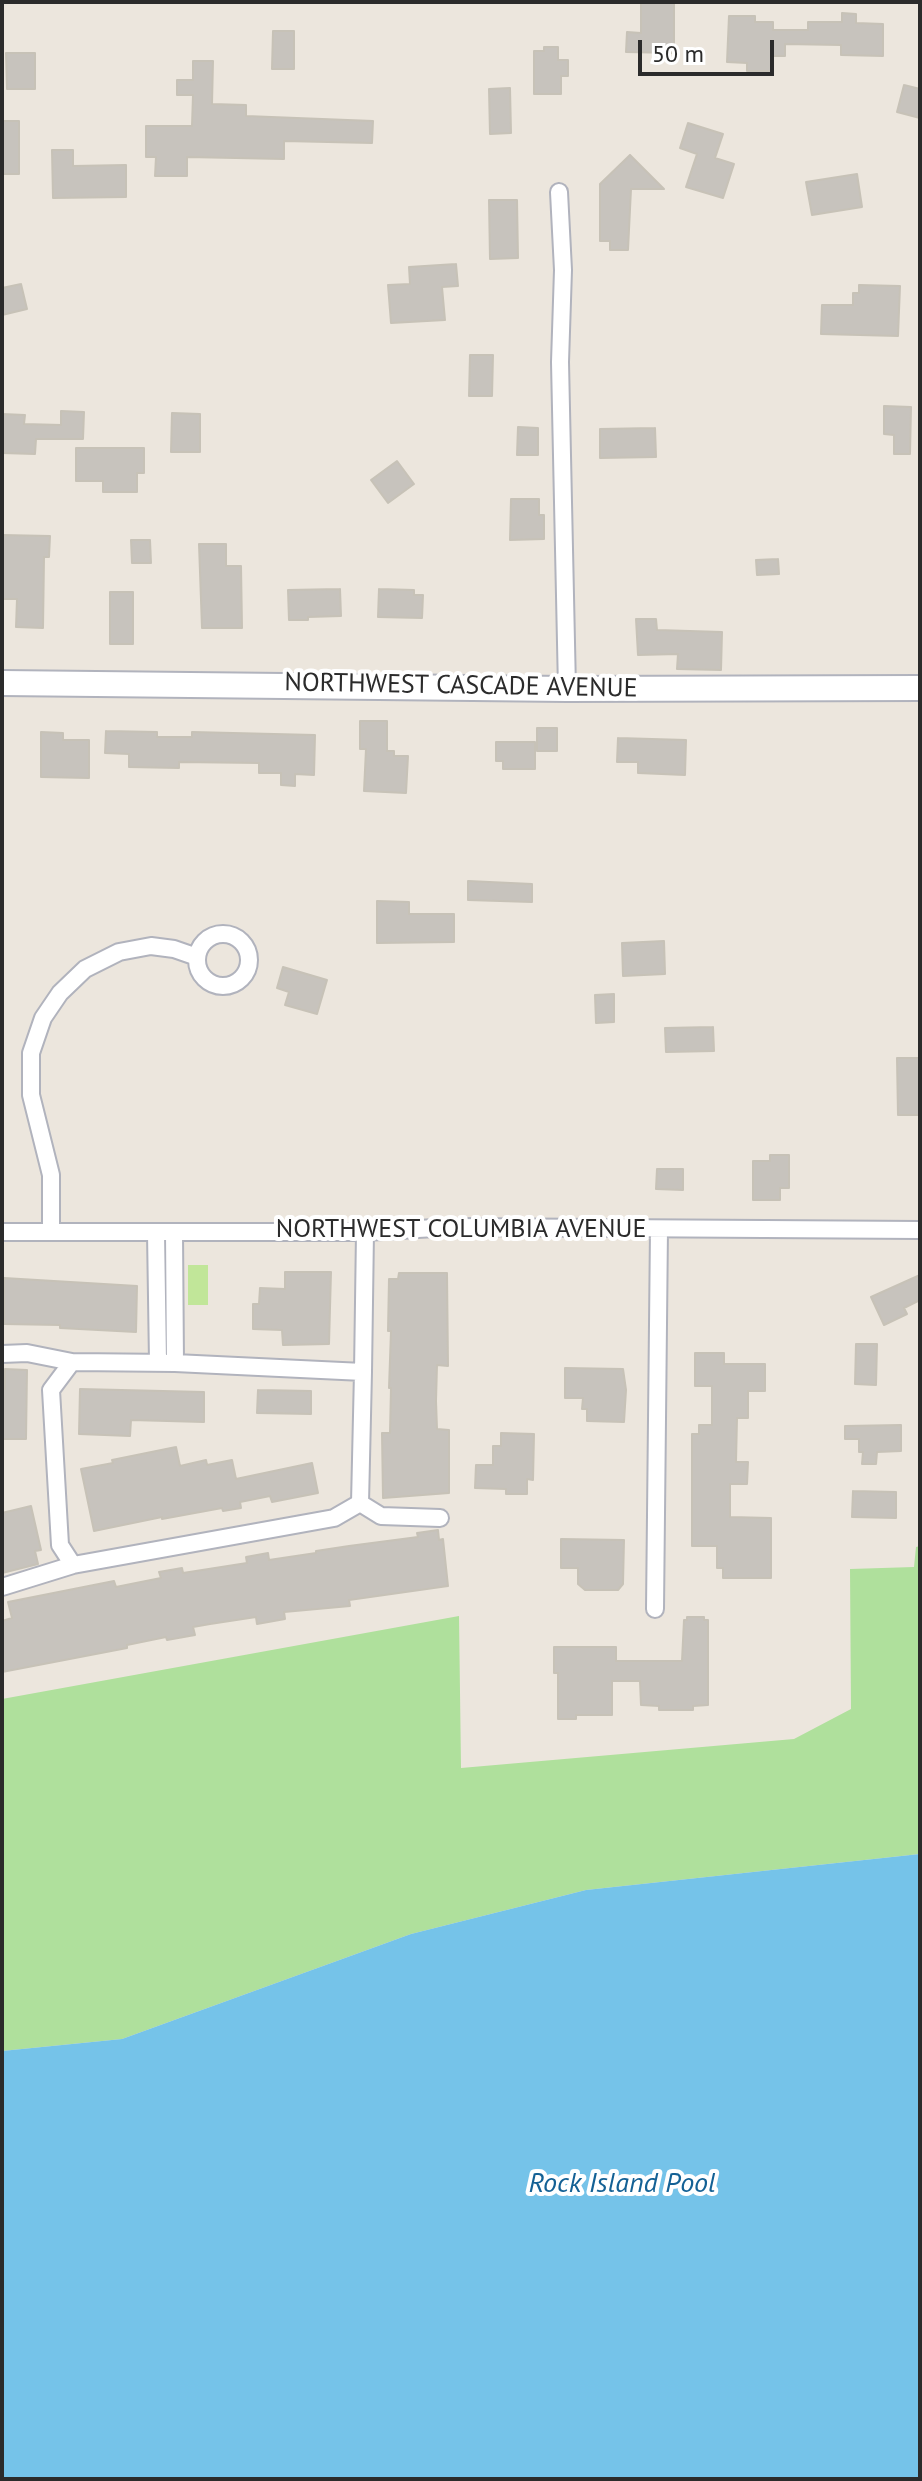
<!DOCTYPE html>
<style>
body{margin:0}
#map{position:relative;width:922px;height:2481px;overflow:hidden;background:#ece6dd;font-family:"PT Sans",sans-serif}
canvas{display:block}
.frame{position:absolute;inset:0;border:4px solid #2b2b2b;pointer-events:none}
.scale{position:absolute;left:638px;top:40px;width:136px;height:36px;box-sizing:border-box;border:4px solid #2b2b2b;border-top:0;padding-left:10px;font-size:24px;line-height:28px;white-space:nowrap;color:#2b2b2b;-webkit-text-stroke:6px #fff;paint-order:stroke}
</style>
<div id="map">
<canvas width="922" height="2481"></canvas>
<div class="frame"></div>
<div class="scale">50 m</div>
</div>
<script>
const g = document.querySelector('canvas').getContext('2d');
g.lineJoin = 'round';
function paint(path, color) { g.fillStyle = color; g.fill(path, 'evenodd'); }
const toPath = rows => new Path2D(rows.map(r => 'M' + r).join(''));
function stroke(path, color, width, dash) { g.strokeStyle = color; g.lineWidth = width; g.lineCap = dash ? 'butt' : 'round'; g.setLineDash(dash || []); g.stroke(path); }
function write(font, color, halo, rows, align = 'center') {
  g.font = font + ' "PT Sans",sans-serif'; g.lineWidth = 8; g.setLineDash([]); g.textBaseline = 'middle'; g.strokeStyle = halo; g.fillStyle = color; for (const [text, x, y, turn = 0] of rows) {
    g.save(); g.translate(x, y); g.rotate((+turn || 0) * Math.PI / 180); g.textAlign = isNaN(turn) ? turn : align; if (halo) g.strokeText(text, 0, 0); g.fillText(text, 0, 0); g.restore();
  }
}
const green = toPath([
 [920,1546,920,1854,586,1890,411,1934,122,2039,2,2051,2,1699,459,1616,461,1768,794,1739,851,1709,850,1569,914,1567,916,1547]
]);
const pitch = toPath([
 [188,1265,208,1265,208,1305,188,1305]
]);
const water = toPath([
 [920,1854,920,2479,2,2479,2,2051,122,2039,411,1934,586,1890]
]);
const building = toPath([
 [641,2,674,2,674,53,626,52,627,32,641,33,641,2],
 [842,13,856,14,856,23,883,24,883,56,841,55,841,45,785,44,785,56,772,56,772,71,747,71,747,63,727,62,729,16,755,16,755,22,773,22,773,30,808,30,808,22,842,22,842,13],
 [273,31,294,31,294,69,272,69,273,31],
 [544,47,558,47,558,60,568,60,568,76,561,76,561,94,534,94,534,51,544,51,544,47],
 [6,53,35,53,35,89,7,89,6,53],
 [193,61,213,61,212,104,246,105,246,116,373,121,372,143,284,141,284,159,187,157,187,176,155,176,156,157,146,157,146,126,192,126,193,95,177,95,177,80,193,80,193,61],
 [904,85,920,89,920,118,897,112,904,85],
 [510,88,511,133,490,134,489,89,510,88],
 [2,121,19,121,19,174,2,174,2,121],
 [688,123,723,134,715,158,734,164,723,198,686,187,697,154,680,148,688,123],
 [52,150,73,150,73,166,126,165,126,197,53,198,52,150],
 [630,155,664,189,631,189,628,250,610,250,610,241,600,241,600,184,630,155],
 [857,174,862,207,812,215,806,182,857,174],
 [489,200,517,200,518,258,490,259,489,200],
 [456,264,458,286,442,287,445,320,391,323,388,285,410,284,409,267,456,264],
 [21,284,27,309,2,315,2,288,21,284],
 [859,285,900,286,898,336,821,334,822,305,853,305,853,293,859,293,859,285],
 [470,355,493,355,492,396,469,396,470,355],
 [884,406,911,407,910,454,894,454,894,435,884,434,884,406],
 [61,411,84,412,83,439,36,439,35,454,2,453,2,414,25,415,24,424,61,425,61,411],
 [172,413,200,414,200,452,171,452,172,413],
 [518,427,538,428,538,455,517,455,518,427],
 [655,428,656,457,600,458,600,429,655,428],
 [76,448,144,448,144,473,137,473,137,492,103,492,103,481,76,481,76,448],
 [397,461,414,484,388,503,371,480,397,461],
 [511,499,539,499,539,515,544,515,544,539,510,540,511,499],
 [2,535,50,536,49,557,44,557,43,628,16,627,17,599,2,599,2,535],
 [131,540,150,540,151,563,132,563,131,540],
 [199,544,226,544,226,566,241,566,242,628,202,628,199,544],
 [778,559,779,574,757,575,756,560,778,559],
 [340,589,341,616,308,617,308,620,289,620,288,590,340,589],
 [379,589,414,590,414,595,423,595,422,618,378,617,379,589],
 [110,592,133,592,133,644,110,644,110,592],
 [636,619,656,619,657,630,722,632,721,670,677,669,678,654,638,655,636,619],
 [360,721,387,721,387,751,394,751,394,756,408,756,406,793,364,791,366,749,360,749,360,721],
 [537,728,557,728,557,751,537,751,537,728],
 [106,731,157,732,157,737,192,737,192,732,315,735,314,775,295,774,295,786,281,785,281,773,259,773,259,763,179,762,179,768,129,767,129,754,105,753,106,731],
 [41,732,63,733,63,740,89,740,89,778,41,777,41,732],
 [618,738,686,740,685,775,638,773,638,762,617,762,618,738],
 [496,742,535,742,535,769,503,769,503,761,496,761,496,742],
 [468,881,532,884,532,902,468,900,468,881],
 [377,901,409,902,409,914,454,914,454,942,377,943,377,901],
 [664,941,665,974,623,976,622,943,664,941],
 [283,967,327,980,317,1014,285,1005,289,992,277,988,283,967],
 [614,994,614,1022,596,1023,595,995,614,994],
 [713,1027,714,1051,666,1052,665,1028,713,1027],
 [897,1058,920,1058,920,1115,898,1115,897,1058],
 [770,1155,789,1155,789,1188,780,1188,780,1200,753,1200,753,1161,770,1161,770,1155],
 [657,1169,683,1169,683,1190,656,1189,657,1169],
 [285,1272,331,1272,329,1344,283,1345,282,1330,253,1329,253,1304,259,1304,260,1288,285,1289,285,1272],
 [399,1273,447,1273,448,1366,437,1365,436,1401,437,1429,449,1430,449,1493,383,1498,382,1433,390,1433,391,1388,389,1388,391,1331,388,1331,389,1279,398,1279,399,1273],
 [920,1275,920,1300,904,1308,907,1314,884,1325,871,1297,920,1275],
 [4,1278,137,1286,136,1332,60,1328,60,1325,4,1324,4,1278],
 [856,1344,877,1344,876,1385,855,1384,856,1344],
 [695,1353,724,1353,724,1364,765,1364,765,1391,748,1391,748,1418,737,1418,736,1462,748,1462,747,1484,730,1484,730,1517,771,1518,771,1578,723,1578,723,1568,717,1568,717,1546,692,1546,692,1434,699,1434,699,1425,712,1425,712,1386,695,1386,695,1353],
 [565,1368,623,1369,626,1390,624,1422,587,1421,587,1409,582,1409,583,1398,565,1398,565,1368],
 [5,1369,27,1370,26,1439,2,1439,2,1389,5,1389,5,1369],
 [80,1389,204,1392,204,1422,131,1420,130,1436,79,1434,80,1389],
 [258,1390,311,1391,311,1414,257,1413,258,1390],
 [901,1425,901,1451,877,1452,876,1464,862,1464,863,1452,859,1452,859,1439,845,1439,845,1426,901,1425],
 [501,1433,534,1434,533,1480,527,1479,527,1494,506,1494,506,1489,475,1488,476,1465,493,1465,493,1446,501,1446,501,1433],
 [176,1447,180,1466,206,1460,207,1465,232,1460,236,1479,312,1463,318,1493,272,1502,270,1496,240,1502,241,1508,223,1511,222,1508,162,1519,162,1517,94,1531,81,1469,113,1463,112,1460,176,1447],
 [853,1491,896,1492,896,1518,852,1517,853,1491],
 [31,1506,41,1550,35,1551,38,1564,2,1573,2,1513,31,1506],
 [438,1530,439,1540,443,1539,448,1586,349,1600,350,1606,284,1612,285,1619,257,1624,256,1617,210,1624,193,1627,195,1635,167,1640,166,1637,127,1645,127,1648,2,1672,2,1621,12,1618,8,1602,114,1581,116,1587,161,1578,159,1572,182,1568,183,1573,247,1563,246,1557,268,1553,269,1560,316,1553,316,1551,349,1546,418,1537,417,1533,438,1530],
 [561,1539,624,1540,623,1584,618,1590,585,1590,578,1584,578,1568,561,1568,561,1539],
 [687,1617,704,1617,704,1620,708,1620,708,1705,693,1706,693,1710,659,1710,659,1706,641,1705,640,1681,612,1681,612,1715,576,1715,576,1719,558,1719,558,1673,554,1673,554,1647,616,1647,616,1661,682,1661,684,1620,687,1620,687,1617]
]);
const street = toPath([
 [559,192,563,270,560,362,567,689],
 '197 960a26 26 0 1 1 52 0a26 26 0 1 1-52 0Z',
 [2,1232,365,1232,453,1227,920,1230],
 [51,1232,51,1175,31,1095,31,1053,43,1018,60,993,85,969,119,952,151,946,174,949,197,957],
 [156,1233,158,1362],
 [174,1233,175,1363],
 [2,1354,27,1353,72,1362],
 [363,1372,175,1363,72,1362,51,1390,60,1545,73,1565,334,1518,360,1503,363,1372,365,1232],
 [360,1503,381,1516,440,1518],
 [2,1587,73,1565],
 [655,1609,659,1229]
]);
const secondary = toPath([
 [2,683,567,689,920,688]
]);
const streetNames = [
 ["NORTHWEST CASCADE AVENUE",461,686,1],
 ["NORTHWEST COLUMBIA AVENUE",461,1230]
];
const waterNames = [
 ["Rock Island Pool",622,2184]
];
paint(green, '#afe09c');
paint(pitch, '#c1e699');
paint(water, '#75c3e9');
paint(building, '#c7c3bd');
stroke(building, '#c7c2b7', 2);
stroke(street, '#b1b3bd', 20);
stroke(secondary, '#b1b3bd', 28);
stroke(street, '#fff', 16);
stroke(secondary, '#fff', 24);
write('26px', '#2b2b2b', '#fff', streetNames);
write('italic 28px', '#146195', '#fff', waterNames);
</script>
